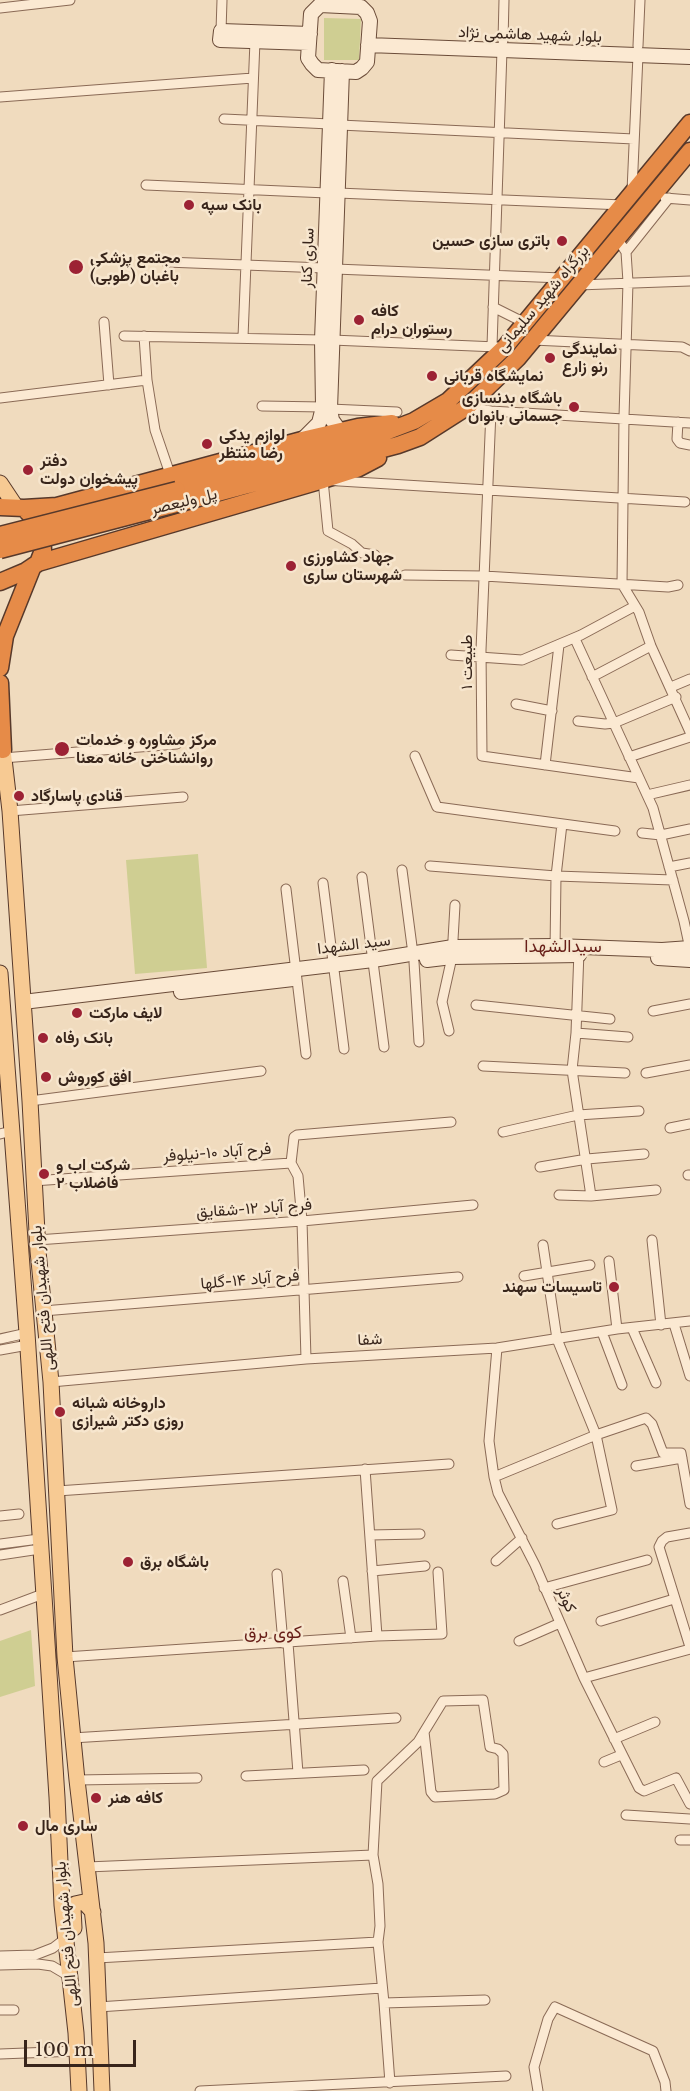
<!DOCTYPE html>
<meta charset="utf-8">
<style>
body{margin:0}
#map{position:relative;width:690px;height:2091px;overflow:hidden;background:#f0dbbe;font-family:"Libre Baskerville",serif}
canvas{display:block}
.scale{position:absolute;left:24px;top:2040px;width:112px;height:27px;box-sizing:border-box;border:3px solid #38251b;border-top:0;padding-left:8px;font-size:18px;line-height:21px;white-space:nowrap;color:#38251b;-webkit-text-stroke:4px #f7e6ce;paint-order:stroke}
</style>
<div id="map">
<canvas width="690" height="2091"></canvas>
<div class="scale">100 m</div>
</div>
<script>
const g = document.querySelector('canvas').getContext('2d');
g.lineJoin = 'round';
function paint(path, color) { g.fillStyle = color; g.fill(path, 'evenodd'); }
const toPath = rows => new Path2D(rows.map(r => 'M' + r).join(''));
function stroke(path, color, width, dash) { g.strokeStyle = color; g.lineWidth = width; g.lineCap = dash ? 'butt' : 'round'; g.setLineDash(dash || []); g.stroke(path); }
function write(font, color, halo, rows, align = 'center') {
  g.font = font + ' "Libre Baskerville",Vazirmatn,serif'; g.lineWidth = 5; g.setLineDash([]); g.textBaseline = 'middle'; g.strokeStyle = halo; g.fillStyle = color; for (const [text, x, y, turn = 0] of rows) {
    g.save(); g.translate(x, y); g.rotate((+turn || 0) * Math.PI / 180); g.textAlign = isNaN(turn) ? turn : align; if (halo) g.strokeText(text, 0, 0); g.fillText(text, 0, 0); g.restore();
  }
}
const green = toPath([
 [324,18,361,19,359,60,324,60],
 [198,854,207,968,135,974,126,860],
 [31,1630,35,1686,0,1697,0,1641]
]);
const street = toPath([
 [0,8,70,0],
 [221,31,222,0],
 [503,41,504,0],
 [638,46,640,0],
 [0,97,253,78],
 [224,119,330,124],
 [340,125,634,139],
 [146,185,327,193],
 [632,191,638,55],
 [338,193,623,205],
 [665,198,690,200],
 [617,238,626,252,628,282,624,417,622,584],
 [626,252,669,198],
 [166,262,324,268],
 [335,269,562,278],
 [578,285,690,281],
 [493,307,525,323],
 [104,322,109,385],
 [124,336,322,340],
 [144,336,147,380,155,430,170,474],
 [243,337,255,41],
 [332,340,497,347],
 [533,340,682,347,690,351],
 [492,346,502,50],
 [0,398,147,380],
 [262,406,323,407],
 [467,407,491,411,690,423],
 [330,409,397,412],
 [491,411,481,650,482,756,639,778],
 [678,422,677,439,680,443,690,445],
 [375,555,362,553,352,544,328,531,323,480,685,502],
 [405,575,484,576,668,587,678,585],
 [622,584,639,612,651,646,690,732],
 [575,639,653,808,684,921,690,949],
 [451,655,522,660,581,635,635,606],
 [592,677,651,646],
 [671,687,690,679],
 [516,704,552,711],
 [578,721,605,724,614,723,676,697],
 [415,756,437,807,615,831],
 [629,757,690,737],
 [3,758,177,744],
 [545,765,559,645],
 [647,795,690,785],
 [10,811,183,797],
 [642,833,661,835,690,829],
 [430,866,556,876,673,880],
 [669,867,690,863],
 [402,870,413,954],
 [362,877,384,1047],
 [323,883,344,1049],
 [286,889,306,1054],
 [555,950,556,876,562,824],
 [579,951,576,1033,572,1070,591,1196],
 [414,962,419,1042],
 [476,1005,610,1019],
 [653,1011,690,1004],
 [449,1031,442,1002,452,957,455,905],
 [576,1033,628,1037],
 [483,1066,625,1073],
 [646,1073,690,1065],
 [30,1101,261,1071],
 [670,1128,690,1124],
 [503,1132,578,1115,639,1111],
 [0,1134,12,1131],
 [291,1163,298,1176,302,1221,306,1359],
 [540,1167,587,1159,644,1154],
 [688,1175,690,1175],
 [33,1181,291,1163,294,1137,297,1135,451,1122],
 [559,1195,591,1196,656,1190],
 [37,1240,302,1221,473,1205],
 [652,1240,661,1325],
 [543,1245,557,1339,596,1435,612,1510,557,1524],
 [609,1261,617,1329],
 [524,1276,590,1265],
 [43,1311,458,1277],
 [674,1324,690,1376],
 [632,1328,656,1383],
 [602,1332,622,1385],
 [0,1339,27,1333],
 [497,1348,489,1441,494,1477,498,1493,535,1565,584,1678,639,1788,644,1791,676,1778,690,1804],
 [0,1350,28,1345],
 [51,1382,306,1359,497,1348,617,1329,690,1321],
 [636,1466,682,1458],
 [365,1469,377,1636],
 [494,1477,596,1435,646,1418,652,1424,663,1453,681,1453,690,1504],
 [57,1491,449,1464],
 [0,1516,19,1514],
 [690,1533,667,1537,662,1541,659,1547,690,1647],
 [370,1535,420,1534],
 [0,1544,39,1539],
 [0,1555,40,1549],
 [496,1561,522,1538],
 [372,1571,425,1566],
 [277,1574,283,1643],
 [343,1581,351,1638],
 [544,1588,647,1560],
 [0,1610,43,1594],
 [601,1621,674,1599],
 [519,1641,560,1623],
 [288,1643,298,1773],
 [65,1657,377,1636,442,1634,438,1572],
 [584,1678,690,1649],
 [424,1732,431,1792,435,1797,495,1794,504,1790,503,1754,498,1749,490,1747,483,1700,443,1701,424,1732,418,1742,377,1781,373,1855,378,1884,380,1926,378,1942,384,2003,485,2000],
 [72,1738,396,1718],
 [614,1739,655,1722],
 [604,1762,621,1755],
 [246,1776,364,1770],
 [77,1780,197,1778],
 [626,1815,690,1819],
 [680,1840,690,1840],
 [87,1867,373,1855],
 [0,1956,35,1955,53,1948,66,1938],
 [97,1958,378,1942],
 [0,1965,38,1964,52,1966,69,1976],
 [384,2003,390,2083],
 [98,2007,382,1988],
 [0,2010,14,2010],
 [0,2054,77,2051],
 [200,2091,506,2076],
 [538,2091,534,2067,548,2019,555,2007,653,2051,665,2082,666,2091]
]);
const secondary = toPath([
 [320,5,361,7,367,13,370,21,367,62,362,68,356,72,318,70,312,64,308,58,311,14,320,5],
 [309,43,220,40,221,31,310,34],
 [368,45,690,57],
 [340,431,332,420,330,409,342,71],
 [302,440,319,423,323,407,322,340,332,70],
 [658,958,690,960],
 [427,960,452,957,579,955],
 [181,992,293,979],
 [23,1002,373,960,453,947,556,946,662,950,690,948]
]);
const primary = toPath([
 [0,483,16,507],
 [3,750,10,811,30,1101,38,1251,51,1382,65,1657,77,1780,96,1943,102,2091],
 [0,973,27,1333,57,1797,62,1905,76,2033,79,2091],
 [74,1928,73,1908,75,1904,84,1902,93,1912]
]);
const highway = toPath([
 [177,490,367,439,414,421,448,401,505,347,690,123],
 [180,503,398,445,420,437,467,407,518,358,690,151],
 [0,507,24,508,35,520,42,535,43,550,38,563,26,571,0,582],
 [24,508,57,506,302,440,358,427,392,423],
 [38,563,323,480,357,469,378,458],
 [0,668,5,636,33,566],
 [0,683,3,750]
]);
const highwayBridge = toPath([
 [0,535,177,490],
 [0,550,180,503]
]);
const markers = [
 [189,205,6,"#9c2234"],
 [562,241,6,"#9c2234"],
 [76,267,8,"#9c2234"],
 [359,320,6,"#9c2234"],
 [550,358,6,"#9c2234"],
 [432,376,6,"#9c2234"],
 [574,407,6,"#9c2234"],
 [207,444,6,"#9c2234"],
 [28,470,6,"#9c2234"],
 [291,566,6,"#9c2234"],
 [62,749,8,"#9c2234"],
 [19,796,6,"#9c2234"],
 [77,1013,6,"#9c2234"],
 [43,1038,6,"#9c2234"],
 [46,1077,6,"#9c2234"],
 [44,1174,6,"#9c2234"],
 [614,1287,6,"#9c2234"],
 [60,1412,6,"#9c2234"],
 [128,1562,6,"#9c2234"],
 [96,1798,6,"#9c2234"],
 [23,1826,6,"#9c2234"]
];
const streetNames = [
 ["بلوار شهید هاشمی نژاد",530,35,2],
 ["ساری کنار",308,258,-88],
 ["بزرگراه شهید سلیمانی",543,299,-50],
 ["پل ولیعصر",184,502,-14],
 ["طبیعت ۱",467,662,-90],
 ["سید الشهدا",354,945,-7],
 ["فرح آباد ۱۰-نیلوفر",217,1153,-4],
 ["فرح آباد ۱۲-شقایق",254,1209,-4],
 ["فرح آباد ۱۴-گلها",250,1280,-5],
 ["بلوار شهیدان فتح اللهی",43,1298,-95],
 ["شفا",370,1340,-3],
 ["کوثر",566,1600,66],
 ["بلوار شهیدان فتح اللهی",67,1934,-95]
];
const poiNames = [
 ["بانک سپه",201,205],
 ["باتری سازی حسین",550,241,"right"],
 ["مجتمع پزشکی",90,258],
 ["باغبان (طوبی)",90,276],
 ["کافه",371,311],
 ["رستوران درام",371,329],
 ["نمایندگی",562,349],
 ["رنو زارع",562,367],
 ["نمایشگاه قربانی",444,376],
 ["باشگاه بدنسازی",562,398,"right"],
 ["جسمانی بانوان",562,416,"right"],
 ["لوازم یدکی",219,435],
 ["رضا منتظر",219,453],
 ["دفتر",40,461],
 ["پیشخوان دولت",40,479],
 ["جهاد کشاورزی",303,557],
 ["شهرستان ساری",303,575],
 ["مرکز مشاوره و خدمات",76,740],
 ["روانشناختی خانه معنا",76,758],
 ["قنادی پاسارگاد",31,796],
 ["لایف مارکت",89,1013],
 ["بانک رفاه",55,1038],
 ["افق کوروش",58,1077],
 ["شرکت اب و",56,1165],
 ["فاضلاب ۲",56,1183],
 ["تاسیسات سهند",602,1287,"right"],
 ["داروخانه شبانه",72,1403],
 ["روزی دکتر شیرازی",72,1421],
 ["باشگاه برق",140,1562],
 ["کافه هنر",108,1798],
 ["ساری مال",35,1826]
];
const neighbourhoodNames = [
 ["سیدالشهدا",563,947],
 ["کوی برق",273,1633]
];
paint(green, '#cfce92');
stroke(street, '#8a6a56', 11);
stroke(secondary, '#6b4c39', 16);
stroke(primary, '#57392b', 17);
stroke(highway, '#57392b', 19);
stroke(street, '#fbe9d2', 9);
stroke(secondary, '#fbe9d2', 14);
stroke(primary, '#f7ca93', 15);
stroke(highway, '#e68b48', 16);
stroke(highwayBridge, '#57392b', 19, []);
stroke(highwayBridge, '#e68b48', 16);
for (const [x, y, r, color] of markers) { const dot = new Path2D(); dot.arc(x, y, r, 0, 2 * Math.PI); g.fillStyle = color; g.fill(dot); stroke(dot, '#f7e6ce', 2); }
write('16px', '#38251b', '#f7e6ce', streetNames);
write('bold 16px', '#38251b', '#f7e6ce', poiNames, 'left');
write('18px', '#671e18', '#f7e6ce', neighbourhoodNames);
</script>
